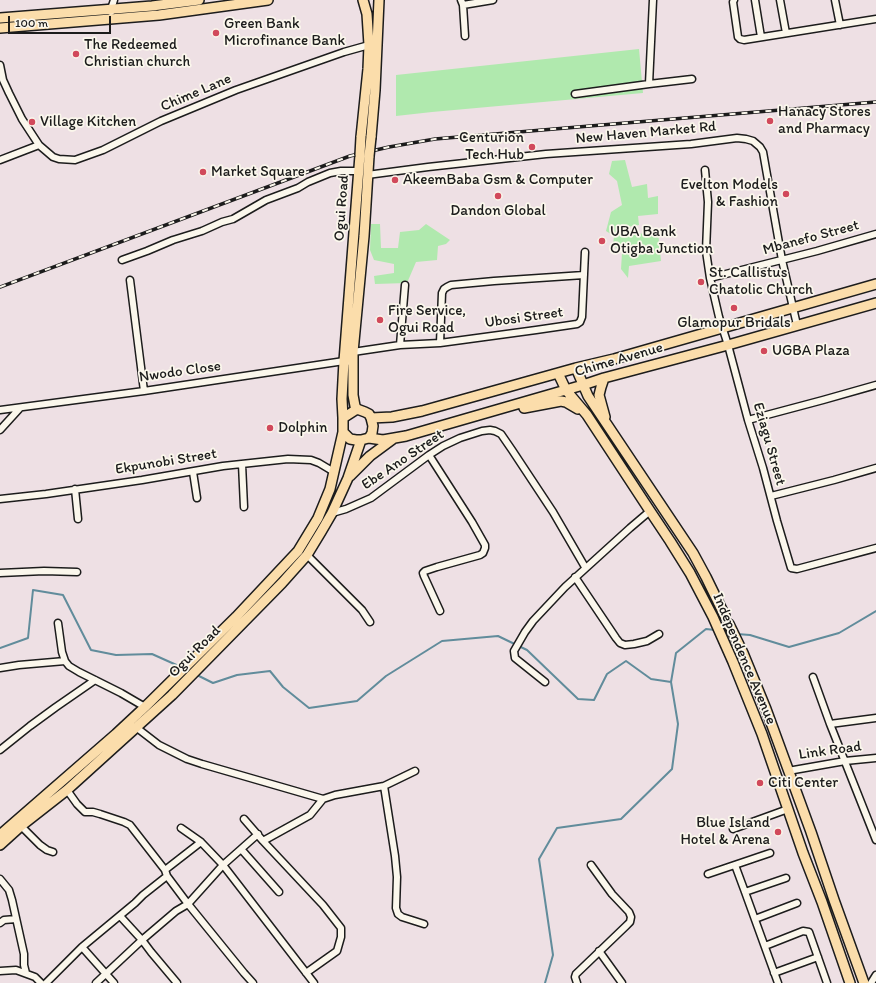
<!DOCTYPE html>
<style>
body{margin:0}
#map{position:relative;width:876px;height:983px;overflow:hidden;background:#eee0e4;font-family:Itim,sans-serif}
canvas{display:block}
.scale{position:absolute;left:8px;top:16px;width:103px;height:18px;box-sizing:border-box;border:2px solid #1c1c1c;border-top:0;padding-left:5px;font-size:12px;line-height:14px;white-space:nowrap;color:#1c1c1c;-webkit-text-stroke:3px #fbf7ec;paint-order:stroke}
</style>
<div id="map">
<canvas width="876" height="983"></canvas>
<div class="scale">100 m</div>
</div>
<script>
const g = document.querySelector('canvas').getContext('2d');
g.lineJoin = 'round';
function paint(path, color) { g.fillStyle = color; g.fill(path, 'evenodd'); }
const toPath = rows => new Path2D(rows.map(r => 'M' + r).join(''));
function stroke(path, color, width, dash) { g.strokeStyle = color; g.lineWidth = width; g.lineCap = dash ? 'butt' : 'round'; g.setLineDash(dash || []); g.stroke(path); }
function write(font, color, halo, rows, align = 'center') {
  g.font = font + ' Itim,sans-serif'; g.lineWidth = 3.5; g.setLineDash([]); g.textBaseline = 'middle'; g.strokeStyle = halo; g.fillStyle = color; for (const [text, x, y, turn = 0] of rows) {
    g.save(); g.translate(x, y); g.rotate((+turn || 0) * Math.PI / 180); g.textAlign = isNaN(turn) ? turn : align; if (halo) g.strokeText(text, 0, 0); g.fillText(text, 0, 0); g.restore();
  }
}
const green = toPath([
 [639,49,643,93,432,112,396,116,396,75],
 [625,160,632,187,647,184,648,198,658,196,658,214,638,216,639,225,627,227,627,235,658,232,661,261,629,266,628,278,621,269,622,253,613,245,614,236,606,231,611,212,622,205,617,181,609,174,612,161],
 [371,224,380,224,381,248,398,248,400,232,419,230,426,224,450,240,446,244,438,246,437,260,416,262,407,283,375,284,374,276,394,273,394,264,374,260,370,250]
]);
const stream = toPath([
 [737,634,750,635,789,647,839,633,876,611],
 [0,648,28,638,33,590,63,595,91,650,116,655,152,654,181,667],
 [195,674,213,683,237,675,270,671,283,687,309,708,357,701,386,676,442,641,498,636,527,650,578,699,594,700,607,674,626,661,651,679,671,682],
 [545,983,553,955,539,859,557,828,621,819,672,769,678,724,671,682,676,653,706,629,715,630]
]);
const minor = toPath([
 [461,0,463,5,465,36],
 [734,0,733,2,738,37,740,39,744,40,876,19],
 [755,0,761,37],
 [780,0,786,33],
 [835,0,840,25],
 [463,5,493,0],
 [111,12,111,9,114,0],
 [0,65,3,80,9,93,22,119,39,145,53,157,59,159,75,160,103,150,161,121,236,90,344,52,369,45],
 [649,84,692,79],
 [575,94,649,84,653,0],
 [0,160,39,145],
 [705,170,708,202,706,251,710,278],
 [367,175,428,167,546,154,691,144,737,138,746,139,753,141,760,147,763,152,782,260,797,325],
 [876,234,817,251,710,278,719,317,728,345,748,420,763,468,777,521,791,568,797,569,876,548],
 [122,260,147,251,173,240,202,231,222,222,233,219,266,200,298,188,308,182,330,173,341,171,359,171],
 [130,280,144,391],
 [440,343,442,293,444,289,447,287,451,285,494,281,584,275],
 [400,345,405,285],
 [353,352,400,345,440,343,536,330,577,324,580,322,582,317,585,252],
 [0,410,144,391,344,361,352,362],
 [748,420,823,400,876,385],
 [0,430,20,408],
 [429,455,472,522,485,545,485,548,483,553,480,555,437,567,425,571,423,573,424,576,440,611],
 [242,464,244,507],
 [193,472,197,498],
 [75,489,78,519],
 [771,496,834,480,876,468],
 [0,499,46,494,142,480,223,466,288,459,311,460,319,463,334,472],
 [332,513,346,509,371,498,429,455,443,446,460,438,482,431,490,430,495,431,501,434,512,450,553,512,585,567],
 [307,555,362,610,370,622],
 [0,573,44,571,77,572],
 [575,577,616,638,620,643,625,645,634,644,647,641,659,634],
 [58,623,62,652,65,661,69,666,79,672,121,693,145,707],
 [0,668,19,665,65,661],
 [813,677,830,724,834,734,876,840],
 [545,682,515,658,514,651,525,632,533,621,565,587,630,528,650,511],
 [830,724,876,718],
 [137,728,159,745,187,759,202,764,323,799],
 [0,750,30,726,56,707,95,680],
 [788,771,845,761,876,758],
 [384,786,395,856,397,877,396,908,398,914,402,917,424,924],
 [67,790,77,804,85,812,93,812,100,814,124,822,130,825,165,870,167,876],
 [244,819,263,841,323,905,341,928,341,937,337,951,306,973],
 [21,826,40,845,47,850,53,852],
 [733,829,788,809],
 [263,841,310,815,323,799,335,795,384,786,415,771],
 [201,842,223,865,314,983],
 [241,849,279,892],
 [735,865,745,892,778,983],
 [165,870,201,842,181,828],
 [708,874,770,853],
 [0,879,9,890,12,900,24,954,24,965,26,973],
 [745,892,786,878],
 [120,916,142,940,151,952,177,983],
 [755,919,797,903],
 [0,923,4,920,16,919],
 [765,946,803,931,809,932,827,983],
 [82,947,114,983],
 [599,951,622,983],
 [0,971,16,970,35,977,41,983],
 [774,973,818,957],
 [46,983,82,947,135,903,143,895,167,876,188,904,244,973,253,983],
 [96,983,142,940,176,911,188,904,223,865,258,834],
 [577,983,575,977,576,974,626,926,630,922,631,917,629,912,612,894,591,865],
 [871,983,876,975]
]);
const primary = toPath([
 [0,18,152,6,199,0],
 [0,28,159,15,268,0],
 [361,137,368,69,369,45,367,14,363,0],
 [371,137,375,90,379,0],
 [576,368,588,396,693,553,706,577,725,616],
 [558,373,566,390,587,415,650,511,670,541,690,573,713,617,733,662,762,734,803,853,822,902,850,983],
 [604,378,601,387,599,395,605,417],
 [524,408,561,401,566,402,578,409],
 [357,409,355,406,353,395,353,352,364,236,369,156],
 [357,409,365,412,369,414,371,418,373,426,372,433,369,438,361,440,356,440,350,439,343,432,343,418,357,409],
 [343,418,342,399,344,361,360,155],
 [371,418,392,417,422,411,576,368,614,359,876,284],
 [369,438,383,440,406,436,583,385,604,378,728,345,876,303],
 [350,476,370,456,393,439],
 [729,624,743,653,766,709,811,832,834,900,864,983],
 [0,835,116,734,145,707,236,617,298,551,318,518,330,489,343,432],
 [0,845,21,826,67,790,172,695,282,583,307,555,321,532,332,513,348,478,361,440]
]);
const rail = toPath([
 [0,287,350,156,389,147,435,139,876,102]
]);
const primaryBridge = toPath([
 [360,155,361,137],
 [369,156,371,137]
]);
const markers = [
 [216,33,4,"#d1495b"],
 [76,54,4,"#d1495b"],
 [770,121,4,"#d1495b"],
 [32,122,4,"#d1495b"],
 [532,147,4,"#d1495b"],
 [203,172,4,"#d1495b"],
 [395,180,4,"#d1495b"],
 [786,194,4,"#d1495b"],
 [498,196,4,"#d1495b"],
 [602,241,4,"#d1495b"],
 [701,282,4,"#d1495b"],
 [734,308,4,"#d1495b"],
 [380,320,4,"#d1495b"],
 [764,351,4,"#d1495b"],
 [270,428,4,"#d1495b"],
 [760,783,4,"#d1495b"],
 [778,832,4,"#d1495b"]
];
const poiNames = [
 ["Green Bank",224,24],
 ["Microfinance Bank",224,41],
 ["The Redeemed",84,45],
 ["Christian church",84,62],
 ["Hanacy Stores",778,112],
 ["and Pharmacy",778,129],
 ["Village Kitchen",40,122],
 ["Centurion",524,138,"right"],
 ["Tech Hub",524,155,"right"],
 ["Market Square",211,172],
 ["AkeemBaba Gsm & Computer",403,180],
 ["Evelton Models",778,185,"right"],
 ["& Fashion",778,202,"right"],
 ["Dandon Global",498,211,"center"],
 ["UBA Bank",610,232],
 ["Otigba Junction",610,249],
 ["St. Callistus",709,273],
 ["Chatolic Church",709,290],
 ["Fire Service,",388,311],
 ["Ogui Road",388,328],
 ["Glamopur Bridals",734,323,"center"],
 ["UGBA Plaza",772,351],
 ["Dolphin",278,428],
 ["Citi Center",768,783],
 ["Blue Island",770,823,"right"],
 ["Hotel & Arena",770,840,"right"]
];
const streetNames = [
 ["Chime Lane",196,93,-23],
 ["New Haven Market Rd",646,133,-5],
 ["Ogui Road",342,208,-86],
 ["Mbanefo Street",811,238,-15],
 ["Ubosi Street",524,318,-8],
 ["Chime Avenue",619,360,-16],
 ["Nwodo Close",180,372,-8],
 ["Eziagu Street",769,444,74],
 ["Ebe Ano Street",403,460,-34],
 ["Ekpunobi Street",166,462,-9],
 ["Ogui Road",195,652,-45],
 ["Independence Avenue",744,659,67],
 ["Link Road",830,751,-8]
];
paint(green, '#b0e9ae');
stroke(stream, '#618c9b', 2);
stroke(minor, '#1c1c1c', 9);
stroke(primary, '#1c1c1c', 12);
stroke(minor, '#fbf7ec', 6);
stroke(primary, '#fbddab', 9);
stroke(rail, '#1c1c1c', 3.5);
stroke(rail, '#fbf7ec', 2, [6]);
stroke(primaryBridge, '#1c1c1c', 12, []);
stroke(primaryBridge, '#fbddab', 9);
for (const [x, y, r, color] of markers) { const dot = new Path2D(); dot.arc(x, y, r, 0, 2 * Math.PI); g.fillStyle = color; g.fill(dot); stroke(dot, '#fbf7ec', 1.5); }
write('15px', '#1c1c1c', '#fbf7ec', poiNames, 'left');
write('15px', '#1c1c1c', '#fbf7ec', streetNames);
</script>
